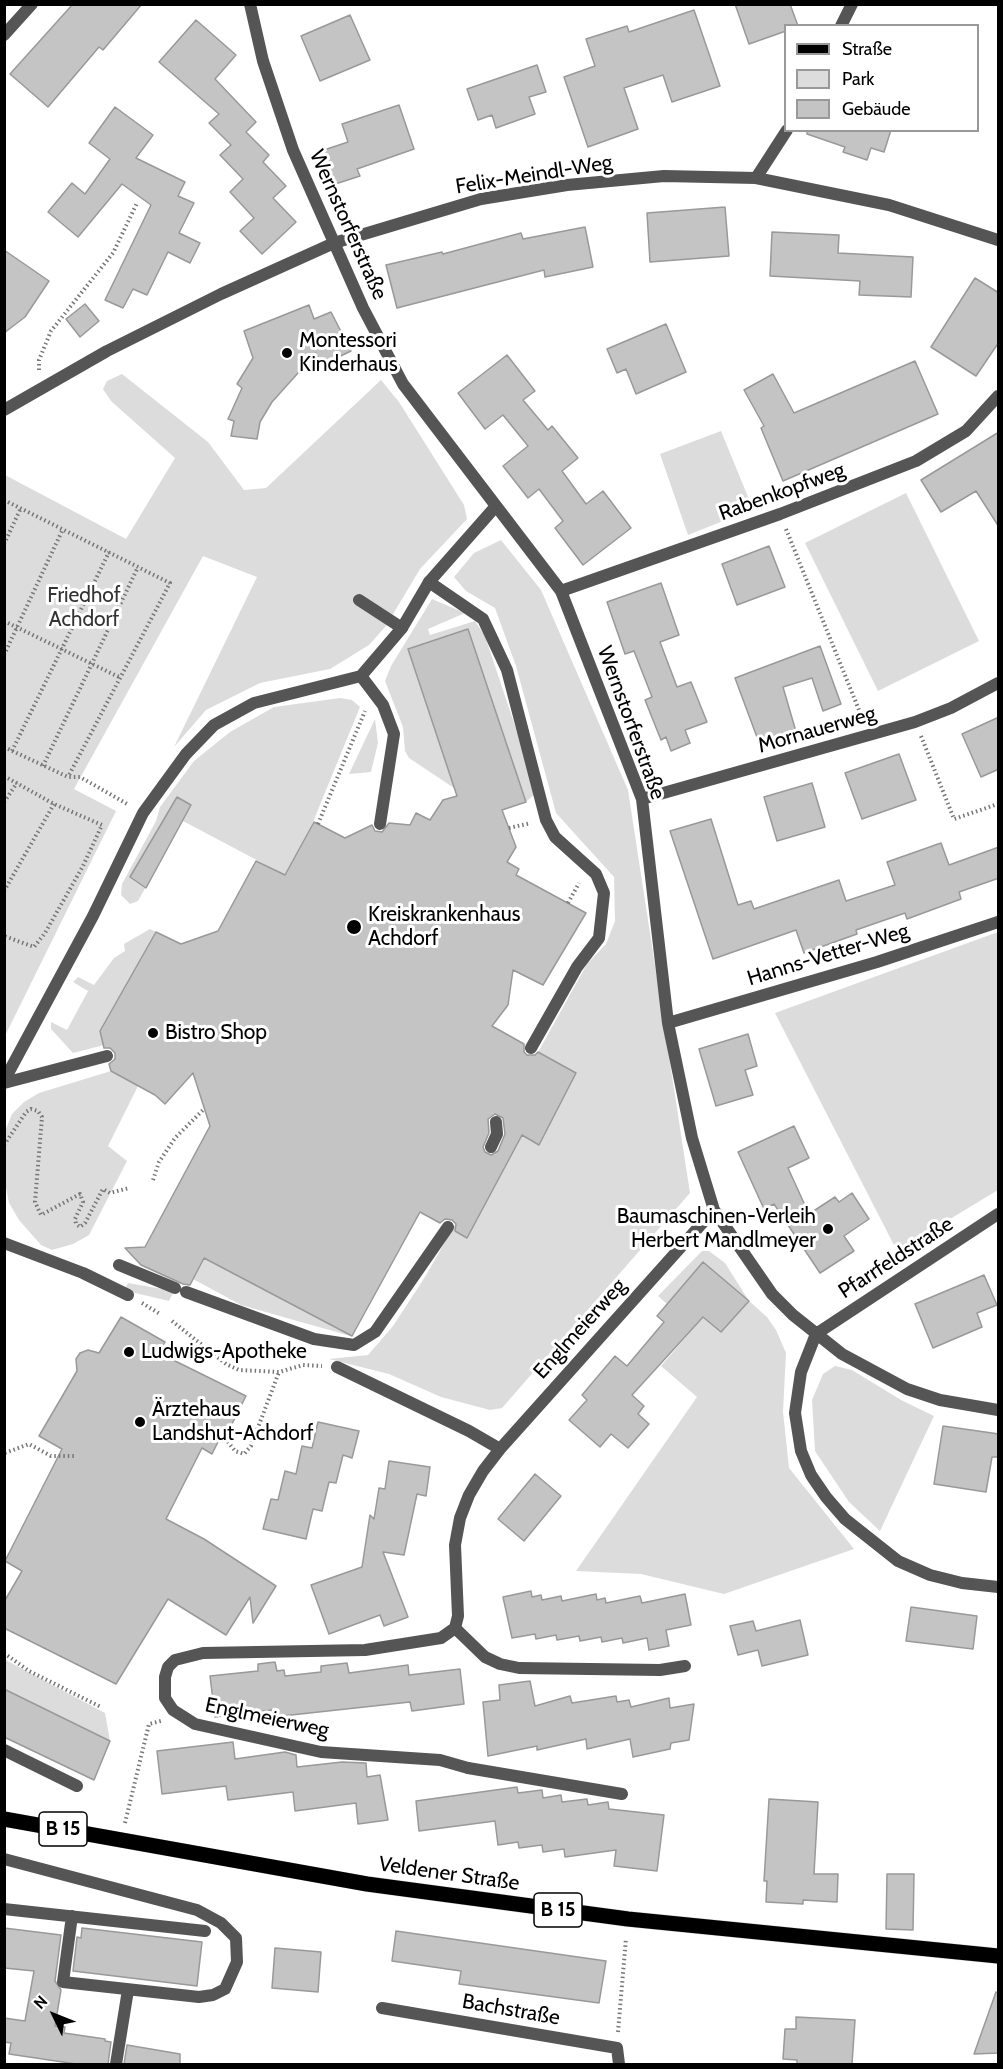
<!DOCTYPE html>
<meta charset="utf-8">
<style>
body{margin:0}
#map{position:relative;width:1003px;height:2069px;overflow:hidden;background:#fff;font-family:Cabin,sans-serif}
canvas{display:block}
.frame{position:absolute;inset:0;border:6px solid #000;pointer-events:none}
.legend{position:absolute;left:784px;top:24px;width:195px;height:108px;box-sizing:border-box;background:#fff;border:2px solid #999;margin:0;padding:8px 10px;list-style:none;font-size:18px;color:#000}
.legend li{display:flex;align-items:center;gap:12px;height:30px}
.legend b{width:30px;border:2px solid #999}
.north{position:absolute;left:24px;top:1985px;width:60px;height:60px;-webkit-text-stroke:4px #fff;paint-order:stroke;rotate:313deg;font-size:16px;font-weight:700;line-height:24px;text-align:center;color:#000}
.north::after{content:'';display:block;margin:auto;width:21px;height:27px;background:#000;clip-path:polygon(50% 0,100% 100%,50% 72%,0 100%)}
</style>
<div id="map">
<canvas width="1003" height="2069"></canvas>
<div class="frame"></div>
<ul class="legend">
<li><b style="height:8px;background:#000"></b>Straße</li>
<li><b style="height:16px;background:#dcdcdc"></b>Park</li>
<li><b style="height:16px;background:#c4c4c4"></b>Gebäude</li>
</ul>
<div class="north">N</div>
</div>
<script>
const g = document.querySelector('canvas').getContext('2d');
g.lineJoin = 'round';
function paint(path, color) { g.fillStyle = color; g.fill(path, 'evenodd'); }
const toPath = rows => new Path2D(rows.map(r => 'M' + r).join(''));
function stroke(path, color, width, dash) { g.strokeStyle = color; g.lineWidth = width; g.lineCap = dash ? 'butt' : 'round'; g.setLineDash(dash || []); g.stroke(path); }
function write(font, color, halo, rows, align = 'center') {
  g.font = font + ' Cabin,sans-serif'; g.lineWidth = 6; g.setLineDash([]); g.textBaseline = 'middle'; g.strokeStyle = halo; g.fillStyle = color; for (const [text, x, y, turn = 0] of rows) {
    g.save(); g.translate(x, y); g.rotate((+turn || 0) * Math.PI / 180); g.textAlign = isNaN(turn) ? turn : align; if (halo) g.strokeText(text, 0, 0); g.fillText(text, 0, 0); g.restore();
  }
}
const green = toPath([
 [122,374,208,442,244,490,266,488,381,380,399,402,464,505,467,519,420,569,386,626,369,645,330,669,260,683,206,710,174,747,257,577,203,556,74,789,116,811,5,1036,5,475,126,539,175,458,111,401,103,389,107,381],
 [721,431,753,509,688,535,660,454],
 [906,493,979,641,878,691,805,543],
 [501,540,541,590,628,790,690,1193,502,1408,490,1410,441,1397,389,1374,329,1359,368,1355,393,1326,425,1277,505,1137,506,1110,587,964,606,944,615,921,614,877,556,813,516,666,495,608,466,591,454,577,474,553],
 [432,599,465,613,428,629,430,635,475,621,485,636,537,792,526,802,468,629,408,650,454,788,409,758,405,751,403,727,385,681,391,666],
 [340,698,352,700,360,707,313,822,285,875,183,821,138,901,130,904,121,895,122,884,156,821,160,807,194,761,230,732,274,707],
 [375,719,378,743,371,772,349,774],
 [150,929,156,932,100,1031,104,1045,73,1053,51,1029,51,1022,67,1030,88,991,73,982,78,977,94,985,114,958,125,951,124,944],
 [998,932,998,1190,897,1251,775,1013],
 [111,1071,138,1086,108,1146,127,1161,89,1235,73,1244,52,1250,41,1245,19,1220,9,1203,5,1182,5,1131,12,1114,24,1102,39,1093],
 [702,1251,709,1251,725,1263,749,1301,767,1317,776,1330,786,1353,783,1412,789,1468,854,1549,724,1594,641,1574,576,1571,697,1397,661,1366,703,1317,721,1332,748,1301,703,1262,667,1304,658,1296],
 [204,1258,354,1337,241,1305,193,1279],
 [128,1283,174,1291,169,1301,131,1292,126,1287],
 [835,1366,852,1370,901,1400,934,1416,880,1531,849,1502,815,1451,812,1400,823,1374],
 [4,1659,105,1713,110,1741,5,1689]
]);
const building = toPath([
 [73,4,142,4,103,50,99,47,48,107,10,74,73,4],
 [735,4,790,4,798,26,786,26,786,31,749,44,735,4],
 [694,10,720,86,672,102,663,75,624,88,638,129,588,147,564,77,595,66,586,39,627,26,629,32,694,10],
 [350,15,370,60,320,81,301,36,350,15],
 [196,20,236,55,215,79,256,122,246,132,269,155,263,162,286,186,273,198,296,222,262,254,240,231,254,218,230,192,243,179,220,155,231,145,209,123,219,114,159,62,196,20],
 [537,65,546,92,529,97,535,114,496,128,492,115,478,120,467,89,537,65],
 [399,105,414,149,357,169,360,176,329,186,318,152,348,142,342,124,399,105],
 [115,107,153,135,136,158,185,182,178,196,194,203,179,233,200,243,190,263,168,252,147,295,133,289,123,308,105,300,151,205,122,184,78,237,48,212,72,183,85,194,110,159,89,143,115,107],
 [807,130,891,130,884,152,871,148,867,160,843,152,845,147,807,134,807,130],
 [725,207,729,256,650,262,647,213,725,207],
 [585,227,593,267,545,277,544,270,397,308,386,265,442,252,443,254,521,233,523,239,585,227],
 [772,232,839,235,838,253,913,257,911,297,859,295,860,281,770,276,772,232],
 [4,250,49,281,25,317,4,333,4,250],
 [975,278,999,293,999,342,976,376,931,347,975,278],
 [85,304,99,321,80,337,66,319,85,304],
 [309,305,314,319,331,312,351,351,322,365,316,353,272,402,260,422,257,439,231,436,234,421,228,419,242,388,237,384,253,358,244,331,309,305],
 [666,324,686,372,636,394,626,369,617,373,607,349,666,324],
 [507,355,535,391,523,400,548,430,552,426,578,458,562,471,586,504,603,491,631,528,583,565,555,528,563,521,539,489,528,498,503,466,528,446,503,415,485,429,458,393,507,355],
 [915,361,938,414,783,481,761,428,764,426,744,390,773,374,794,413,915,361],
 [999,432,999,527,976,491,941,512,921,480,999,432],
 [769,546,785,587,737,605,722,564,769,546],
 [661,583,679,635,660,642,677,687,691,682,707,722,685,730,690,743,671,751,666,737,661,740,645,700,652,697,634,651,625,654,607,602,661,583],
 [468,629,526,802,502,810,516,847,507,862,519,869,516,875,586,913,543,985,513,970,508,1005,492,1026,524,1044,524,1052,527,1055,535,1055,538,1052,576,1073,539,1145,522,1135,467,1238,455,1231,456,1224,452,1220,445,1219,440,1223,420,1212,352,1336,204,1258,190,1285,183,1284,141,1265,125,1248,145,1247,210,1126,193,1073,165,1104,155,1095,111,1071,109,1064,115,1059,115,1053,110,1048,104,1048,100,1031,156,932,181,944,218,931,256,861,285,875,314,822,345,838,372,825,375,831,382,832,389,823,410,825,416,813,430,820,443,800,457,796,408,649,468,629],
 [495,1114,503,1118,505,1134,498,1151,491,1155,485,1152,483,1147,489,1133,488,1119,495,1114],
 [820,646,841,704,823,711,812,678,783,687,797,735,761,748,735,678,820,646],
 [999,717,999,769,981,777,962,734,999,717],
 [899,754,916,800,862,819,845,773,899,754],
 [812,783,825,827,777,841,764,797,812,783],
 [177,797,191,805,146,888,130,877,177,797],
 [711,819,738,905,751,901,754,909,839,880,846,901,895,885,887,862,941,843,949,865,999,847,999,878,959,892,961,899,907,919,905,913,856,930,857,934,804,953,796,930,713,959,670,831,711,819],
 [748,1034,757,1066,745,1070,753,1095,716,1106,699,1049,748,1034],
 [794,1126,809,1158,788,1168,809,1214,835,1197,839,1202,852,1193,869,1219,844,1236,854,1251,820,1273,774,1204,764,1209,738,1152,794,1126],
 [703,1262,749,1301,721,1332,703,1317,632,1395,644,1406,638,1414,649,1424,628,1448,611,1434,600,1447,569,1420,587,1400,582,1395,615,1356,627,1366,664,1322,657,1316,703,1262],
 [984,1275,997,1305,977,1313,982,1327,933,1348,915,1304,984,1275],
 [121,1317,165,1342,159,1353,246,1396,223,1442,219,1440,212,1454,202,1448,166,1519,204,1539,276,1586,253,1623,250,1597,226,1635,168,1599,116,1684,4,1628,4,1602,22,1571,5,1561,62,1449,39,1436,77,1371,76,1359,80,1353,88,1350,99,1353,121,1317],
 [318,1422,359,1431,352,1458,343,1455,336,1483,329,1482,322,1511,313,1509,306,1539,263,1529,271,1499,278,1500,285,1471,296,1474,302,1446,312,1448,318,1422],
 [943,1426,999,1434,999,1457,992,1457,986,1492,934,1484,943,1426],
 [389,1461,430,1467,426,1496,417,1494,404,1555,383,1552,408,1617,384,1626,380,1615,329,1634,311,1585,362,1567,370,1515,374,1519,379,1488,385,1489,389,1461],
 [535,1474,561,1496,524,1541,498,1519,535,1474],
 [531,1591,532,1597,541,1595,542,1600,561,1596,562,1601,596,1594,597,1600,605,1598,606,1603,640,1596,642,1603,685,1594,691,1625,666,1630,669,1646,649,1650,647,1638,623,1643,622,1638,602,1642,601,1637,580,1641,579,1636,557,1640,556,1635,536,1639,535,1634,512,1638,503,1597,531,1591],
 [911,1607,977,1616,973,1649,906,1641,911,1607],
 [800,1620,808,1655,762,1666,758,1650,738,1655,730,1626,753,1621,756,1631,800,1620],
 [275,1662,277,1671,284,1670,285,1676,321,1672,321,1666,347,1663,349,1673,408,1665,409,1675,460,1669,464,1704,412,1711,410,1702,273,1717,272,1710,215,1717,210,1676,258,1671,258,1664,275,1662],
 [530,1681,535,1706,570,1696,572,1703,616,1696,617,1702,629,1700,631,1707,669,1698,670,1708,694,1704,689,1740,671,1743,670,1749,633,1757,630,1739,587,1749,586,1739,537,1750,537,1746,488,1756,483,1702,500,1700,499,1685,530,1681],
 [4,1689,110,1741,94,1780,4,1737,4,1689],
 [233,1742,235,1759,285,1752,296,1755,297,1767,342,1762,366,1763,367,1777,380,1775,388,1820,358,1824,356,1803,295,1811,293,1792,228,1800,226,1786,162,1794,157,1751,233,1742],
 [517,1787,518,1793,542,1790,543,1798,561,1795,562,1802,587,1799,588,1805,608,1802,609,1809,664,1815,657,1871,614,1866,616,1850,565,1857,564,1849,543,1852,542,1845,519,1848,518,1842,498,1845,495,1821,419,1831,416,1801,517,1787],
 [769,1799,818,1802,814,1874,838,1874,837,1902,803,1900,803,1904,766,1902,767,1881,764,1881,769,1799],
 [887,1874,914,1874,913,1930,886,1929,887,1874],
 [4,1928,61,1935,55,1981,61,1990,55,2026,65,2027,64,2033,105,2039,105,2041,111,2042,108,2064,76,2064,9,2054,11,2043,4,2042,4,2018,25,2021,34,1971,4,1968,4,1928],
 [82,1928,202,1942,197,1986,73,1971,77,1937,81,1938,82,1928],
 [396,1931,606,1961,599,2003,459,1984,461,1971,392,1961,396,1931],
 [275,1948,321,1952,318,1992,272,1988,275,1948],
 [996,1992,999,1993,999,2053,974,2054,996,1992],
 [796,2017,855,2020,852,2064,797,2064,797,2060,783,2059,785,2029,796,2029,796,2017],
 [127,2045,180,2054,180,2064,124,2064,127,2045]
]);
const path = toPath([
 [39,370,39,360,51,331,113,253,137,203],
 [4,500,170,583,68,777],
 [786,529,863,720],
 [4,544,20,510],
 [4,621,119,677],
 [4,655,62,531],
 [921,736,954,819,998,804],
 [4,747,68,777,80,777,129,805],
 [12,751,109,552],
 [43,766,138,567],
 [4,776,54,804,102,825,83,866,45,933,34,947,4,936],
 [4,802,17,783],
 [318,824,365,711],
 [509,828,531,823],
 [4,891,54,804],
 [568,903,579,883],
 [4,1145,26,1112,31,1109,38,1111,42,1117,35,1202,41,1215,80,1194,83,1202,75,1219,76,1224,80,1227,85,1223,103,1189,110,1193,129,1188],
 [153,1180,159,1162,175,1138,204,1109],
 [142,1303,160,1314],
 [172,1321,226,1364,239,1370,279,1372,303,1365,322,1366],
 [225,1438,235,1451,244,1454,251,1446,279,1372],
 [5,1453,29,1444,51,1456,76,1456],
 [4,1653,29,1671,101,1707],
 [125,1823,149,1724,161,1721],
 [618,2032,626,1938]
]);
const lane = toPath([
 [429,582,483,619,507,670,546,820,555,837,596,874,604,893,599,938,577,967,531,1048],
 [359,600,402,628],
 [361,676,383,705,394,734,380,824],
 [4,1083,107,1056],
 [491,1147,497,1134,496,1122],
 [119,1265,175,1288],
 [186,1292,314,1339,354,1345,375,1332,448,1227],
 [4,1750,77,1786],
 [468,1768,622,1794],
 [4,1859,197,1910,221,1923,236,1938,237,1962,225,1989,213,1995,199,1997,63,1982,72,1916],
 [4,1909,205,1931],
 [382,2008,617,2048,619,2064],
 [116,2064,128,1990]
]);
const street = toPath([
 [250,4,263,61,293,150,363,308,403,384,561,591,642,799,668,1023,692,1138,714,1210,772,1294,793,1315,842,1354,907,1389,940,1400,998,1410],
 [841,26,852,4],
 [4,35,32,4],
 [756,178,787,130],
 [4,410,107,351,221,294,334,243,481,199,567,185,664,176,756,178,889,205,998,240],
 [561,591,780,514,916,461,966,431,998,396],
 [642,799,915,722,951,708,998,683],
 [668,1023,877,962,998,922],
 [4,1081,93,916,143,813,186,754,214,725,254,703,361,676,402,628,429,582,496,506],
 [4,1243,83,1273,128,1295],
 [816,1334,801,1372,795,1413,801,1451,811,1475,826,1497,845,1519,898,1561,930,1575,962,1583,998,1587],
 [816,1334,998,1214],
 [337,1367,469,1431,500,1449],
 [455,1628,485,1657,500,1664,519,1668,660,1670,685,1666],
 [468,1768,440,1760,321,1752,195,1724,173,1710,165,1698,165,1677,168,1667,175,1660,203,1653,365,1650,441,1638,455,1628,458,1616,455,1545,460,1518,469,1495,483,1471,500,1449,714,1210]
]);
const primary = toPath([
 [4,1819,367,1884,628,1919,998,1956]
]);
const markers = [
 [287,353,6,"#000"],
 [354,927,8,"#000"],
 [153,1033,6,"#000"],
 [828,1229,6,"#000"],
 [129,1352,6,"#000"],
 [140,1422,6,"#000"]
];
const shields = [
 [63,1829,48],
 [558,1910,48]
];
const shieldNames = [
 ["B 15",63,1829],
 ["B 15",558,1910]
];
const streetNames = [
 ["Felix-Meindl-Weg",534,175,-9],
 ["Wernstorferstraße",348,225,66],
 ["Rabenkopfweg",782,492,-20],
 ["Wernstorferstraße",631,723,70],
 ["Mornauerweg",817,730,-16],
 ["Hanns-Vetter-Weg",828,955,-17],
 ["Pfarrfeldstraße",896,1258,-33],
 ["Englmeierweg",580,1329,-48],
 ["Englmeierweg",267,1718,12],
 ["Veldener Straße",449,1874,8],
 ["Bachstraße",511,2010,10]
];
const poiNames = [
 ["Montessori",299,341],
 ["Kinderhaus",299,365],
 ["Kreiskrankenhaus",368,915],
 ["Achdorf",368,939],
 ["Bistro Shop",165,1033],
 ["Baumaschinen-Verleih",816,1217,"right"],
 ["Herbert Mandlmeyer",816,1241,"right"],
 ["Ludwigs-Apotheke",141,1352],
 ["Ärztehaus",152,1410],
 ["Landshut-Achdorf",152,1434]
];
const parkNames = [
 ["Friedhof",84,596],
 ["Achdorf",84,620]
];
paint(green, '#dcdcdc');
paint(building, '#c4c4c4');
stroke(building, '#999', 1.5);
stroke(primary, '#dbdbdb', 16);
stroke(path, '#777', 4, [1.5, 3]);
stroke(lane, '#555', 12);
stroke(street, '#555', 12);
stroke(primary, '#000', 15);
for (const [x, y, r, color] of markers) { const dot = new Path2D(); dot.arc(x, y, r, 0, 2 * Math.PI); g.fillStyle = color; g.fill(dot); stroke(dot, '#fff', 2); }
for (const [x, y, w] of shields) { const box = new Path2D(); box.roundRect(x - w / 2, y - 17, w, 34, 4.5); g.fillStyle = '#fff'; g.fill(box); stroke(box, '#000', 1.5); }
write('bold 20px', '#000', null, shieldNames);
write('21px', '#000', '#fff', streetNames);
write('21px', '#000', '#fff', poiNames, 'left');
write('21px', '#333', '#fff', parkNames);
</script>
